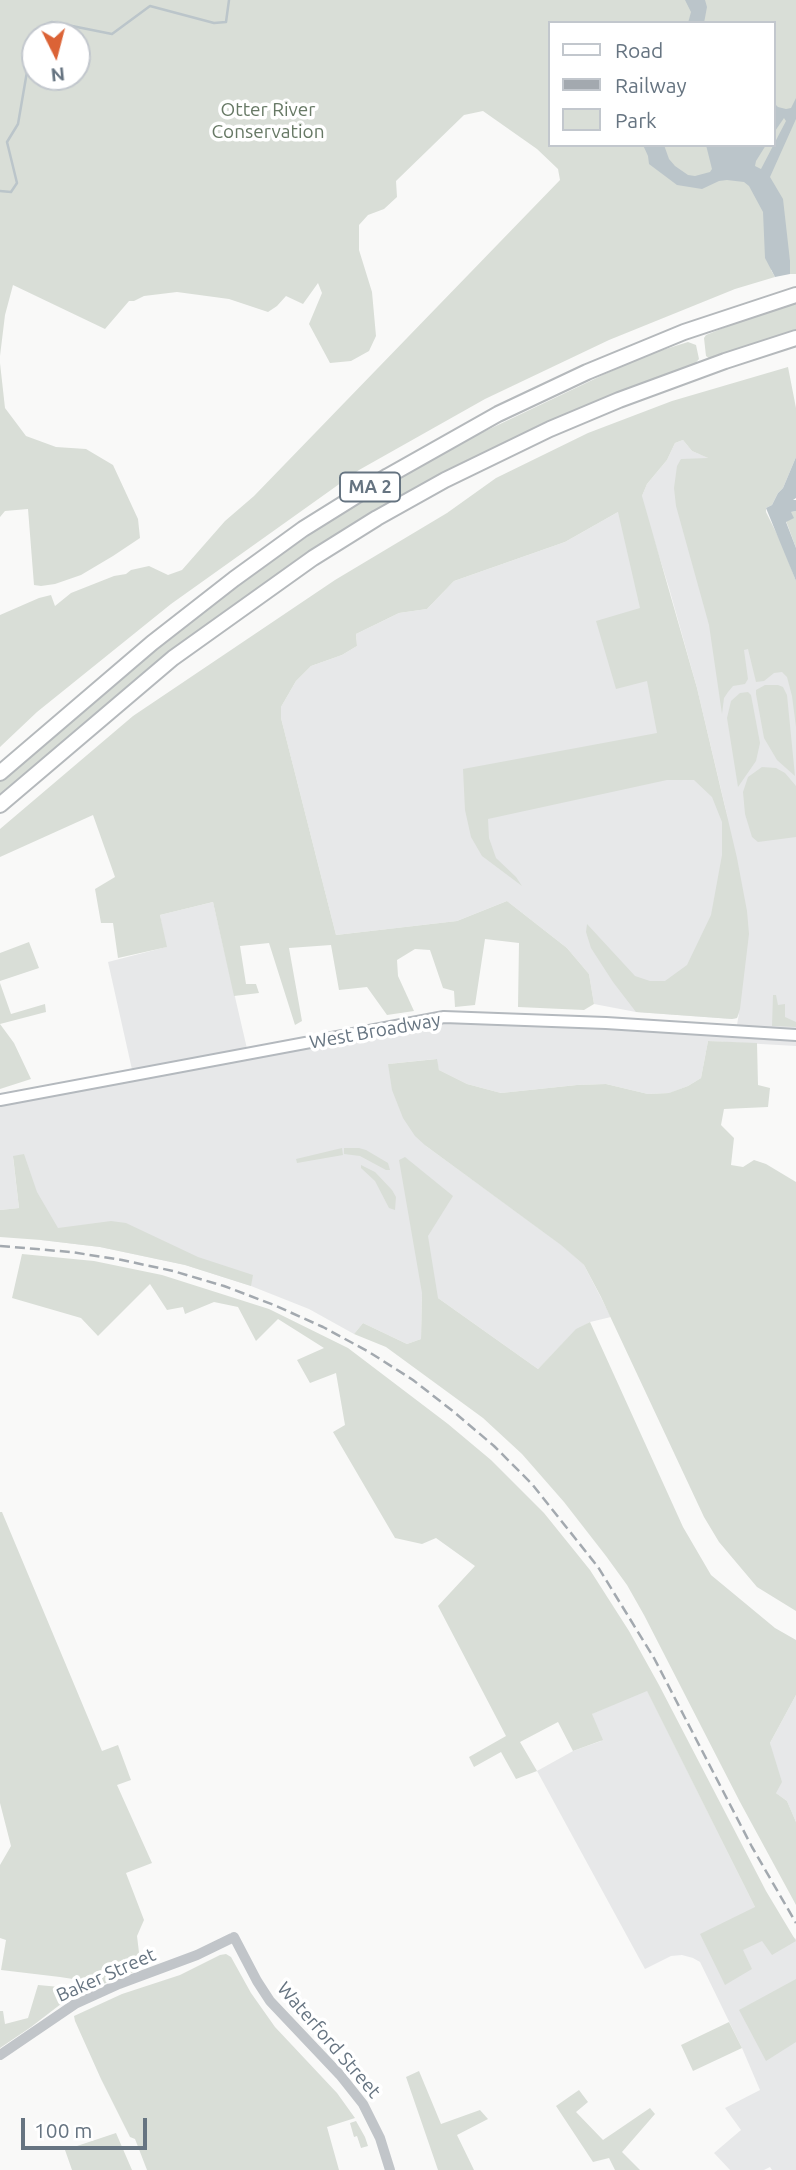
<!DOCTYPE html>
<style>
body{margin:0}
#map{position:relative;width:796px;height:2170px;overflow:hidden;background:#f9f9f8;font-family:Ubuntu,sans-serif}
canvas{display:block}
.legend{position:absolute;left:548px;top:21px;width:228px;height:126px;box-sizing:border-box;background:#fff;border:2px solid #c2c7cd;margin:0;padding:9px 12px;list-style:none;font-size:21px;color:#667481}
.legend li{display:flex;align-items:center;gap:14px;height:35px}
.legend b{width:35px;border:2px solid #c2c7cd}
.north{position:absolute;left:21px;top:21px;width:70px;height:70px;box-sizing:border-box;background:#fff;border:2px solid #c2c7cd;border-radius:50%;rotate:174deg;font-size:19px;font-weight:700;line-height:28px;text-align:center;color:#667481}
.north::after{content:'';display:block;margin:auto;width:24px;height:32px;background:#db6336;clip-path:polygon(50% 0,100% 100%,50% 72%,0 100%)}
.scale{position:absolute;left:21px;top:2118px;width:126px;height:32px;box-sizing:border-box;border:4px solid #667481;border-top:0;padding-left:9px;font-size:21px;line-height:24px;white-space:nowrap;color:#667481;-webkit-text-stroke:5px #fff;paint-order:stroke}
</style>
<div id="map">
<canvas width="796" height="2170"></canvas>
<ul class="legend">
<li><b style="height:9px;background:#fff"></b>Road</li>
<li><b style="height:9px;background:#a3a9af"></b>Railway</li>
<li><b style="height:19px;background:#d9ded7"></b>Park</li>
</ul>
<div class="north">N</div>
<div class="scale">100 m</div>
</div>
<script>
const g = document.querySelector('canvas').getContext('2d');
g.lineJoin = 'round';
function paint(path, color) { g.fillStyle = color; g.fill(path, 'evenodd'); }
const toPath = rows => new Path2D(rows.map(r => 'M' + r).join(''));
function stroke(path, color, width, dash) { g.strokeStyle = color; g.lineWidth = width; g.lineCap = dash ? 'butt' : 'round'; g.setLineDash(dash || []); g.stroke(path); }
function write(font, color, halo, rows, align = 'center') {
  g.font = font + ' Ubuntu,sans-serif'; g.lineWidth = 7; g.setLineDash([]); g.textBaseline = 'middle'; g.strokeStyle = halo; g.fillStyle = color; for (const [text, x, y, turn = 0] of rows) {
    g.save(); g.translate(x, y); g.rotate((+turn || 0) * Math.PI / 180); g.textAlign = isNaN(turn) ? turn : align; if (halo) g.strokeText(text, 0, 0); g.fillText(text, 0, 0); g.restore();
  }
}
const built = toPath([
 [683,440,692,451,711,459,796,660,796,1046,708,1041,701,1078,688,1086,670,1093,648,1094,606,1084,577,1085,501,1093,467,1084,439,1070,436,1059,388,1064,426,1146,562,1245,584,1265,611,1317,590,1322,576,1330,538,1369,438,1298,422,1294,421,1339,407,1344,363,1323,354,1334,309,1309,251,1286,185,1265,100,1247,41,1240,13,1157,19,1208,0,1210,0,1100,133,1074,108,962,166,947,160,915,213,902,248,1053,444,1017,736,1031,739,1013,737,1018,732,1019,636,1012,594,1004,589,974,567,948,507,901,457,921,336,935,281,718,281,707,296,681,311,666,342,655,357,646,356,634,399,613,427,609,454,581,565,542,618,512,642,496,647,484,667,460,675,443],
 [651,530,669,588,697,688,728,819],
 [647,1690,755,1907,796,1939,796,2170,772,2170,770,2167,764,2170,730,2170,714,2153,741,2130,725,2108,760,2090,742,2048,700,1962,693,1958,682,1955,671,1956,645,1969,537,1771,573,1751,601,1741,591,1714],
 [796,1695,796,1822,787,1801,776,1793,770,1743]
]);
const green = toPath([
 [0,0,796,0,796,274,790,274,789,256,771,270,775,277,735,289,609,340,485,399,359,470,171,604,37,712,0,747,0,615,39,598,51,595,55,606,71,593,114,576,126,574,131,570,149,566,168,575,182,570,225,521,254,496,560,180,558,169,537,149,483,111,464,115,396,181,397,197,384,209,368,215,359,225,359,250,372,292,376,336,369,351,351,361,330,363,309,324,322,293,318,283,303,304,286,296,277,306,268,312,229,299,177,292,144,296,134,301,129,301,105,329,13,285,5,315,0,356],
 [549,23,773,23,773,145,549,145],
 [35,35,77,35,77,77,35,77],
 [796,304,796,333,710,359,706,356,704,338,706,335,746,319],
 [688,342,696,345,699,359,693,366,366,519,297,561,187,640,89,719,0,794,0,781,171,637,229,591,324,525,431,460,479,434,605,374,650,354],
 [0,363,5,408,26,436,56,447,86,449,113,465,138,519,140,538,113,556,81,575,55,584,41,586,34,585,28,509,5,511,0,517],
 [788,367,796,408,796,457,783,488,778,493,772,505,766,508,766,512,781,542,796,581,796,727,792,696,787,677,782,672,774,673,764,681,756,682,748,649,744,650,748,679,745,684,733,686,728,692,724,698,722,714,709,625,676,506,674,488,677,466,681,459,708,458,692,451,683,440,675,443,667,460,647,484,642,496,697,688,737,858,747,911,749,934,740,1009,737,1018,732,1019,636,1012,613,982,591,948,586,932,587,924,635,976,650,981,665,981,687,965,711,915,722,855,722,822,712,797,694,780,667,780,488,819,489,838,496,858,516,877,522,886,482,856,471,837,465,810,463,769,657,733,647,681,616,689,596,621,640,608,618,512,565,542,454,581,427,609,399,613,356,634,357,646,342,655,311,666,296,681,281,707,281,718,336,935,457,921,507,901,567,948,589,974,594,1004,584,1010,518,1007,519,943,485,939,475,1005,455,1007,454,991,443,988,430,950,415,949,397,960,398,976,414,1011,387,1015,367,987,339,990,331,945,289,948,302,1021,295,1025,269,943,240,946,246,984,256,984,259,993,234,996,213,902,160,915,167,947,118,958,113,923,101,923,95,889,115,877,93,815,0,857,0,829,133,716,335,580,447,513,496,478,588,433,672,401],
 [796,511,796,548,786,521,791,512],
 [765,685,778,685,783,687,787,695,795,776,777,760,764,738,756,694,756,690],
 [748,692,751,695,760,743,756,761,738,787,727,718,731,701,740,693],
 [762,767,776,768,785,773,796,786,796,837,758,842,752,837,745,814,743,792,748,777],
 [29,942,39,968,0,981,0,953],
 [0,983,11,1014,45,1004,46,1012,0,1024],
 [773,995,776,995,778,1005,785,1004,785,1017,796,1022,796,1027,772,1026],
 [0,1024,14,1043,31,1079,0,1089],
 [708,1041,757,1043,758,1085,770,1088,768,1107,724,1109,721,1125,734,1138,731,1165,743,1167,754,1160,766,1164,796,1182,796,1611,757,1587,719,1542,704,1517,601,1297,584,1265,561,1245,426,1146,415,1136,403,1118,392,1090,388,1064,437,1059,439,1070,467,1084,501,1093,577,1085,606,1084,648,1094,669,1093,688,1086,701,1078],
 [342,1148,343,1155,297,1163,296,1159],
 [344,1148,359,1148,366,1150,388,1163,390,1170,386,1170,360,1156,344,1154],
 [24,1154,37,1192,58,1228,111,1221,126,1223,198,1257,253,1275,251,1286,185,1265,100,1247,41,1240,0,1237,0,1210,19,1208,13,1156],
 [405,1157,453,1196,428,1236,438,1298,538,1369,576,1329,590,1322,683,1527,711,1575,775,1628,796,1640,796,1695,770,1743,782,1782,776,1793,787,1801,796,1822,796,1905,740,1802,644,1615,627,1585,606,1556,564,1502,522,1454,483,1418,386,1347,354,1334,363,1323,407,1344,421,1339,422,1293,399,1160],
 [361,1165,375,1172,392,1190,396,1197,395,1210,389,1208,375,1181,361,1168],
 [22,1254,94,1261,162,1275,269,1309,348,1348,448,1424,491,1460,544,1513,590,1570,629,1631,659,1685,766,1891,796,1941,772,1955,762,1941,743,1950,752,1969,725,1985,700,1934,755,1907,647,1691,592,1714,603,1740,573,1751,558,1722,520,1742,537,1771,516,1779,501,1752,474,1767,469,1757,506,1736,438,1606,475,1566,436,1538,422,1544,395,1538,333,1432,345,1425,336,1373,310,1383,297,1360,324,1348,278,1319,256,1341,238,1307,214,1302,185,1314,183,1307,167,1310,150,1284,98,1336,81,1318,12,1298],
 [0,1512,2,1512,102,1751,118,1745,131,1780,117,1785,152,1863,126,1873,144,1920,137,1936,141,1969,98,1986,86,1986,73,1979,60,1977,1,1970,6,1940,0,1938,0,1865,11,1846,0,1803],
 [226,1954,231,1957,251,1993,275,2027,337,2093,355,2118,327,2127,339,2170,147,2170,135,2139,130,2137,101,2079,75,2021,74,2016,122,1994,180,1975,220,1955],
 [796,1979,796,2042,766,2061,739,2010],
 [38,1985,60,1987,68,1990,70,1997,31,2027,0,2048,0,2011,3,2011,5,2024,28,2018],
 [729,2022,742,2048,693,2071,681,2045],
 [419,2071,441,2124,480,2110,488,2119,457,2135,474,2170,438,2170,406,2077],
 [579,2090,588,2102,576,2112,603,2140,650,2108,655,2114,622,2152,640,2170,615,2170,609,2158,593,2162,556,2106],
 [356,2121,365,2137,368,2146,361,2148,357,2136,354,2137,350,2123],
 [116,2133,132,2170,72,2170,65,2150]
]);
const water = toPath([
 [685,0,705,0,707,7,704,23,688,23,691,12],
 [796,98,796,119,770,177,783,199,790,261,790,274,775,277,765,258,763,212,749,186,744,182,727,180,719,181,702,189,677,185,649,164,648,156,643,145,664,145,669,159,675,166,688,175,695,176,710,172,712,169,706,145,766,145,756,161,755,166,761,169,786,121,784,118,773,134,773,102,778,107,786,109,791,108],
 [796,457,796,498,793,500,796,500,796,511,791,512,794,518,786,522,796,548,796,581,766,508,772,505,778,493,783,488]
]);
const stream = toPath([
 [37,35,40,27,52,22,112,34,150,6,214,23,226,22,229,0],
 [0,191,11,192,17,183,7,142,18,124,29,60,35,42]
]);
const tertiary = toPath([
 [234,1937,257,1981,270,2001,340,2075,363,2104,380,2138,390,2170],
 [0,2055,75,2004,119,1984,197,1955,232,1938]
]);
const secondary = toPath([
 [0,1100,444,1017,606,1023,796,1035]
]);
const motorway = toPath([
 [0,773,152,643,234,579,303,529,388,476,498,414,587,372,684,332,796,295],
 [0,805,173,658,313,558,377,518,445,480,550,429,619,400,725,361,796,338]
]);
const rail = toPath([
 [0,1246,71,1252,122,1260,173,1271,224,1286,274,1305,323,1327,369,1352,413,1380,454,1412,494,1446,532,1484,598,1567,654,1658,752,1847,796,1923]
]);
const shields = [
 [370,487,60]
];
const shieldNames = [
 ["MA 2",370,487]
];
const parkNames = [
 ["Otter River",268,110],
 ["Conservation",268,132]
];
const streetNames = [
 ["West Broadway",375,1031,-10],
 ["Baker Street",106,1975,-24],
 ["Waterford Street",329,2040,49]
];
paint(built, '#e7e8e9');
paint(green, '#d9ded7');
paint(water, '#bbc5ca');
stroke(stream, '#bbc5ca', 2.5);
stroke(secondary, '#b4b9be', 14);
stroke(motorway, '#b5b9bc', 18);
stroke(tertiary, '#c1c5c9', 10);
stroke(secondary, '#fff', 10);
stroke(motorway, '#fff', 14);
stroke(rail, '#a3a9af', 2.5, [10, 5]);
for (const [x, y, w] of shields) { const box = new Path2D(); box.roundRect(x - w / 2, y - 14.5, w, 29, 5); g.fillStyle = '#fff'; g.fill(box); stroke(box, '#667481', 2); }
write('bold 18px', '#667481', null, shieldNames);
write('19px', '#677965', '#fff', parkNames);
write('19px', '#667481', '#fff', streetNames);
</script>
